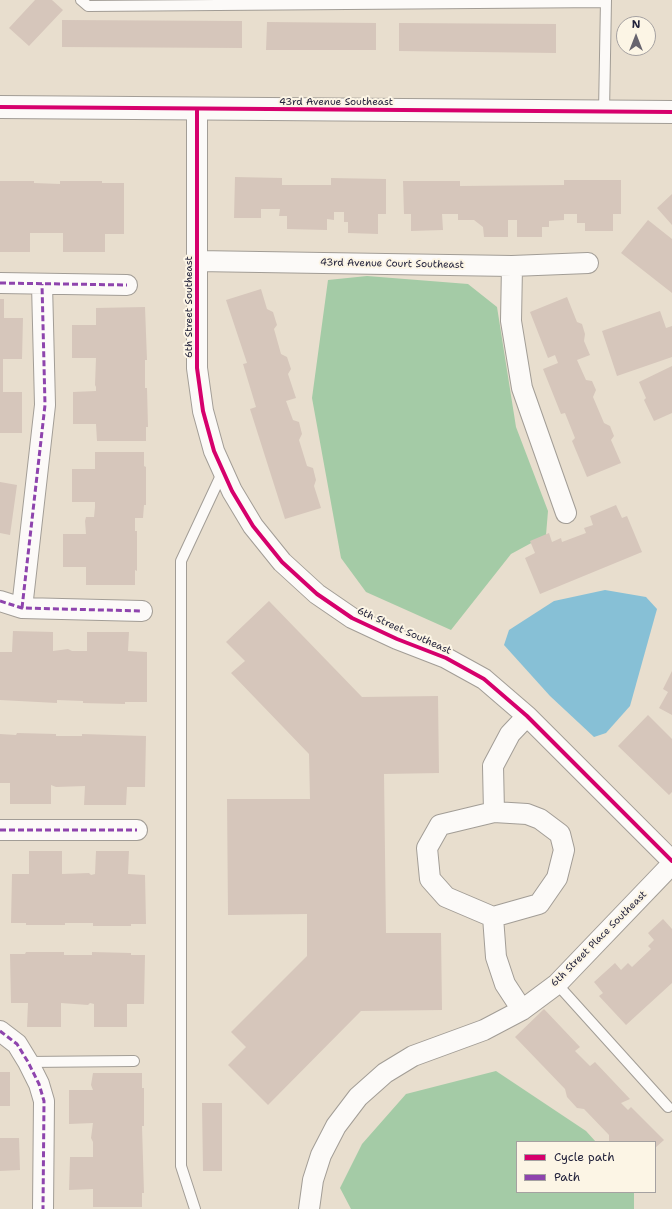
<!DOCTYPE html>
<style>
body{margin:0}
#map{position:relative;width:672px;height:1209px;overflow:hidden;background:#e8dece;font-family:"Shantell Sans",sans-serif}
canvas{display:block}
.legend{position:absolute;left:516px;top:1141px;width:140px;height:52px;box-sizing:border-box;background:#fcf5e5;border:1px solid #a5a1a1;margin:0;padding:5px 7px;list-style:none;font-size:12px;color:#22223b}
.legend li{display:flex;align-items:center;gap:8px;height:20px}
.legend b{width:20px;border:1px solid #a5a1a1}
.north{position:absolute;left:616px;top:16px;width:40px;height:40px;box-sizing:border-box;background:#fcf5e5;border:1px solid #a5a1a1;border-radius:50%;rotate:0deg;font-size:11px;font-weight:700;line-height:16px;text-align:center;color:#22223b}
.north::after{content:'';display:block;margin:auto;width:14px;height:18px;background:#67646e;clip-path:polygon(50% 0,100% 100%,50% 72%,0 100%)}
</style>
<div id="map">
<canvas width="672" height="1209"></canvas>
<ul class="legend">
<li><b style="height:5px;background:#d6006c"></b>Cycle path</li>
<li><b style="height:5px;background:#8e44ad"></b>Path</li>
</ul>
<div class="north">N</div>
</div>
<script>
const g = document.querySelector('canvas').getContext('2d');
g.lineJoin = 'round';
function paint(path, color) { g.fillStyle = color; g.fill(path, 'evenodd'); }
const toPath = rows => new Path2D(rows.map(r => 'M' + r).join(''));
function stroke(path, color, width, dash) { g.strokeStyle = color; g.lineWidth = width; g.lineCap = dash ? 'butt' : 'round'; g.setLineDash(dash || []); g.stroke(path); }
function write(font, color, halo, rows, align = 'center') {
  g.font = font + ' "Shantell Sans",sans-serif'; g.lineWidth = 4; g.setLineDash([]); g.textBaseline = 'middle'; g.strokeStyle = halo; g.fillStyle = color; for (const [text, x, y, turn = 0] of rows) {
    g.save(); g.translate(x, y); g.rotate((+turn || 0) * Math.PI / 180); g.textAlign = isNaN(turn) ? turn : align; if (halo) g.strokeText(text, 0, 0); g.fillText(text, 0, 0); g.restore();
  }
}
const forest = toPath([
 [367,276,468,284,497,307,516,427,548,511,546,535,511,554,451,630,366,592,341,558,312,398,328,280],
 [496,1071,586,1131,596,1142,517,1142,517,1192,634,1192,634,1209,351,1209,340,1188,362,1144,406,1094]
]);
const water = toPath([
 [605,590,646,597,657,609,630,706,606,733,594,737,550,696,504,645,509,630,554,601]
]);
const building = toPath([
 [35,0,52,0,63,10,29,46,9,28],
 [62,20,242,21,242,48,62,47],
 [267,22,376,23,376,50,266,50],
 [399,23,556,24,556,53,399,51],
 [235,177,282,178,282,185,331,185,331,178,386,179,386,214,378,214,378,234,348,233,348,222,344,222,344,212,334,212,334,220,327,219,327,230,287,229,287,216,279,216,280,209,261,209,261,218,234,218],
 [564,180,621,180,621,214,613,214,613,231,585,231,585,223,577,223,577,214,564,214,564,220,549,221,549,227,542,227,542,237,517,237,517,220,508,220,508,237,484,237,483,227,474,220,458,220,458,214,442,214,443,230,411,231,411,214,404,214,403,181,460,181,460,186,564,185],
 [0,181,34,181,34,183,60,184,60,181,102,181,102,183,124,183,124,234,105,234,105,252,63,252,63,233,30,233,30,252,0,252],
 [672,194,672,225,657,208],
 [648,220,672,239,672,293,621,253],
 [261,289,267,309,273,312,277,325,274,329,281,354,287,357,291,369,288,374,296,398,286,401,293,420,299,422,302,434,299,440,307,466,313,468,316,480,314,486,321,508,285,519,250,409,256,407,243,364,247,363,226,300],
 [567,297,577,322,582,324,585,334,584,341,590,355,577,360,586,380,592,381,596,390,593,397,604,423,610,426,614,436,611,440,621,463,587,477,572,441,575,438,565,413,561,414,543,369,558,363,555,355,548,358,530,312],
 [0,299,4,299,4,318,23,318,22,359,3,359,3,392,22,392,22,433,0,433],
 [145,307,147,360,145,360,145,388,147,388,148,427,146,427,146,441,97,441,96,424,73,424,73,392,96,391,96,387,95,385,96,358,72,358,72,325,96,325,96,308],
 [660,311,666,328,672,326,672,357,617,376,602,331],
 [672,366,672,413,654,421,644,400,646,398,639,382],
 [95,452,144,452,144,466,146,467,146,505,144,505,143,518,135,518,135,531,137,531,137,571,135,570,135,585,86,585,86,567,63,567,63,534,86,534,85,521,86,517,94,517,95,507,95,502,72,502,72,469,95,469],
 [0,482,17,485,10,535,0,533],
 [616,505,622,518,627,516,642,552,540,594,525,558,535,553,530,541,549,533,552,542,561,538,562,542,586,533,584,528,593,525,590,516],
 [269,601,362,697,438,696,439,773,384,774,386,933,441,933,442,1010,361,1011,268,1105,228,1065,246,1047,231,1032,307,956,307,914,228,915,227,799,310,799,309,754,231,673,245,661,226,642],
 [13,631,53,632,53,651,68,649,72,651,87,651,87,632,129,632,128,651,147,652,147,702,125,702,125,704,83,703,83,701,57,700,57,703,0,700,0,652,12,652],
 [672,671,672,715,659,708,668,692,663,689],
 [648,715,672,739,672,792,669,795,618,746],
 [17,733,56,734,56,736,82,736,82,734,146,736,145,787,127,787,126,805,84,805,85,786,56,787,51,785,51,804,10,804,10,783,0,783,0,734,16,735],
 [29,851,62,851,62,874,89,873,91,875,95,874,96,851,129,851,128,874,145,875,146,924,131,924,131,926,93,926,93,923,65,923,65,925,26,925,26,923,11,923,12,874,29,874],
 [663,919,672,929,672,983,626,1025,599,996,603,993,594,982,615,963,621,970,628,963,632,967,651,949,648,946,654,940,648,933],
 [26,952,64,952,64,955,92,955,92,952,131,953,131,955,145,955,144,1004,127,1004,127,1027,94,1027,94,1004,90,1003,88,1005,61,1003,61,1027,27,1027,28,1003,11,1003,10,954,25,954],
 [544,1009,580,1047,575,1051,590,1066,595,1062,630,1099,621,1103,628,1110,631,1107,664,1140,655,1148,655,1142,609,1142,609,1135,584,1109,577,1108,567,1097,565,1089,515,1037],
 [0,1072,10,1072,10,1106,0,1106],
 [93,1073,142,1073,142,1088,144,1088,144,1126,142,1126,144,1193,142,1193,142,1207,93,1207,93,1189,69,1190,70,1157,93,1157,93,1142,91,1138,93,1123,69,1124,69,1090,93,1090,91,1085],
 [202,1103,222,1103,222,1171,203,1171],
 [0,1138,19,1138,20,1170,0,1171]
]);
const service = toPath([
 [81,0,88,6,606,2],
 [604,112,606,0],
 [557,984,668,1107],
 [28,1062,134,1061],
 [195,1209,181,1166,181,561,223,471]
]);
const minor = toPath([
 [197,109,197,368,203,411,214,451,232,491,253,526,282,562,317,594,352,618,397,639,446,658,484,679,527,716,672,861],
 [197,261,512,266,588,263],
 [512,266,511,321,522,388,566,513],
 [0,283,127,285],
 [0,601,22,608,142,611],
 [22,608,45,405,42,284],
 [0,830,137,830],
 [493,917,539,904,557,878,564,850,560,834,540,819,527,814,494,812],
 [522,1010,505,984,496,957,493,917,446,897,430,879,427,848,440,825,494,812,493,766,510,734,527,716],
 [0,1031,17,1044,28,1062,39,1084,44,1101,43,1209],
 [309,1209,313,1180,321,1155,336,1126,358,1097,385,1073,413,1056,484,1030,522,1010,557,984,672,864]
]);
const tertiary = toPath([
 [0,107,672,112]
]);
const quiet = toPath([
 [0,283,127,285],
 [0,601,22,608,142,611],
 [22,608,45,405,42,284],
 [0,830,137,830],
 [0,1031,17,1044,28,1062,39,1084,44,1101,43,1209]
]);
const cycleway = toPath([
 [0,107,672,112],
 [197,109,197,368,203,411,214,451,232,491,253,526,282,562,317,594,352,618,397,639,446,658,484,679,527,716,672,861]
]);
const streetNames = [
 ["43rd Avenue Southeast",336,102],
 ["43rd Avenue Court Southeast",392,264,1],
 ["6th Street Southeast",189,307,-90],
 ["6th Street Southeast",404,631,24],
 ["6th Street Place Southeast",599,939,-45]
];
paint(forest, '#a4cba6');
paint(water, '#87c0d6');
paint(building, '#d6c6bb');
stroke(service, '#a29d96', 12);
stroke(minor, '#a29d96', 22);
stroke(tertiary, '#a29d96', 24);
stroke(service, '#fcfaf8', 10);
stroke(minor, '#fcfaf8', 20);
stroke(tertiary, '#fcfaf8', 22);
stroke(quiet, '#8e44ad', 3, [6, 3]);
stroke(cycleway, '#d6006c', 4);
write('10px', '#22223b', '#fcf5e5', streetNames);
</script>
